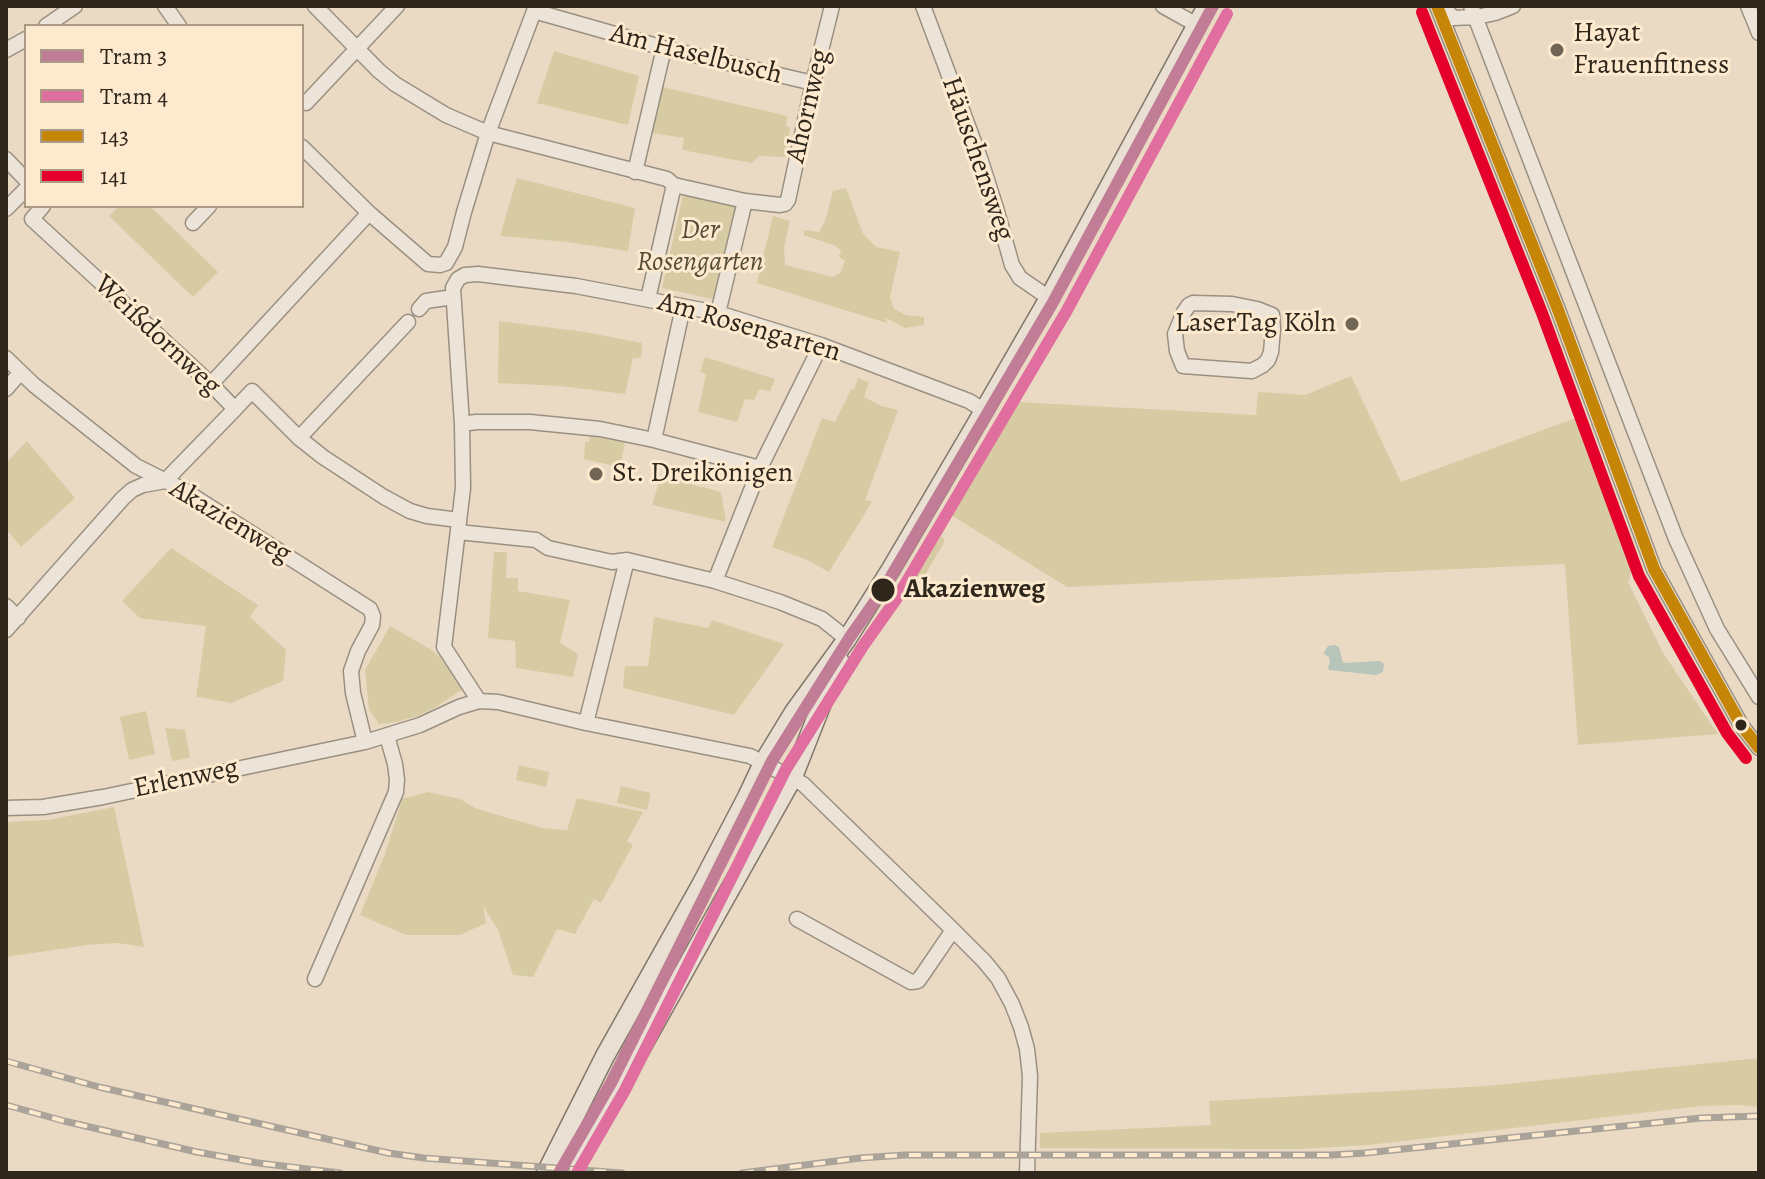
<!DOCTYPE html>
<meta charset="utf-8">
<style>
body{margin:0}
#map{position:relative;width:1765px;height:1179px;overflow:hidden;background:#ebdac3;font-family:Alegreya,serif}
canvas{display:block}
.frame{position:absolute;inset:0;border:8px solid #2f261c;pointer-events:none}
.legend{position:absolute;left:24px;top:24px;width:280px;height:184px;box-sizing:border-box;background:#fce9ce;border:2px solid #aa9b87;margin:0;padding:10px 14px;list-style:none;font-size:24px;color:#2f261c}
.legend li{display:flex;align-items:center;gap:16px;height:40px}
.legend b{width:40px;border:2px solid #aa9b87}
</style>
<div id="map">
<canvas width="1765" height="1179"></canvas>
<div class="frame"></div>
<ul class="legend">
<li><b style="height:10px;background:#c17d96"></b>Tram 3</li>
<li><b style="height:10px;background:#e06e9f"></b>Tram 4</li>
<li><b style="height:10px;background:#c58607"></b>143</li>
<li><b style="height:10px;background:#e4002b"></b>141</li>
</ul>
</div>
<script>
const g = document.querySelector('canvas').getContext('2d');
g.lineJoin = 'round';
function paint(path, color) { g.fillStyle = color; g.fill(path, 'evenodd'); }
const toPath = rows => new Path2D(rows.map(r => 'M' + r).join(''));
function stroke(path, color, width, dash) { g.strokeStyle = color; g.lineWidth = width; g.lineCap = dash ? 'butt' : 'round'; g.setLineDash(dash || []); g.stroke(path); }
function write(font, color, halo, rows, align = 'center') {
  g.font = font + ' Alegreya,serif'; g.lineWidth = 6; g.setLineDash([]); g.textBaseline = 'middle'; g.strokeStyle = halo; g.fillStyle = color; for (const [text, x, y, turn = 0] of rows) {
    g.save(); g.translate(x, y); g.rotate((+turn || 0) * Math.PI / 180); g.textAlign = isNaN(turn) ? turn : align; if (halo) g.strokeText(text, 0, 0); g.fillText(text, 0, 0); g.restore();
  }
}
const green = toPath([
 [554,51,639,76,628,125,537,103],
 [663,87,787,116,786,126,790,128,785,157,759,156,752,163,682,150,684,138,652,133],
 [517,178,635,208,628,251,567,242,500,236],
 [846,188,863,234,876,247,900,252,890,297,894,309,906,315,924,317,924,325,905,328,884,317,887,323,757,283,773,216,790,221,784,248,785,265,833,277,840,273,845,261,839,257,841,251,836,246,804,235,804,230,819,232,825,221,833,191],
 [683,195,738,207,717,300,662,288],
 [119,206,150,206,218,272,193,297,109,216],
 [499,321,585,332,642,343,641,358,633,358,625,394,560,386,498,383],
 [705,357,775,379,770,391,759,389,754,400,745,399,737,422,698,412,706,374,700,372],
 [1351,376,1401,482,1584,415,1638,554,1628,582,1663,653,1718,734,1578,745,1565,564,1067,587,943,510,1019,402,1256,415,1258,392,1305,395],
 [858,378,869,382,864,397,881,406,898,410,865,500,872,502,829,572,805,559,772,547,822,418,835,422,851,389,854,390],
 [590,436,625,442,620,467,584,459,585,442,589,442],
 [27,441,75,498,21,547,6,529,6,463],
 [661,476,721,492,726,522,652,505],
 [941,535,945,541,919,585,909,587],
 [171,548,258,605,250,617,286,650,283,681,231,703,198,697,196,698,206,626,140,618,122,601],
 [494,552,507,552,506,578,518,578,518,591,570,600,560,643,578,654,573,677,516,668,515,641,488,638],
 [654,617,708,628,712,620,784,644,734,715,623,688,625,666,648,666],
 [390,626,430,649,440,657,462,690,431,710,417,716,397,722,379,724,369,710,365,670],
 [146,711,155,754,129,760,120,717],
 [165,728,185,730,190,758,172,761],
 [519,765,549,772,546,787,516,780],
 [621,786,651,793,647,810,617,803],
 [428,792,460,799,477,809,543,828,567,830,577,798,643,812,627,841,633,845,601,903,594,899,575,934,557,929,533,977,513,975,498,930,483,906,486,923,460,935,406,935,360,915,385,854,402,799],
 [114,807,144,947,118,943,87,945,6,957,6,822,48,820],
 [1759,1058,1759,1107,1740,1105,1701,1106,1369,1145,1300,1149,1040,1148,1040,1133,1211,1125,1209,1101,1487,1086]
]);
const water = toPath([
 [1334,645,1339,647,1343,663,1380,661,1384,664,1383,672,1376,675,1329,670,1328,667,1330,663,1329,657,1324,654,1325,651,1328,646]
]);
const minor = toPath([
 [165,6,179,26],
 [315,6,379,71,395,84,446,115,488,133,667,179,674,185,745,201,780,205,785,204,788,200,813,83,832,6],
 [923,6,980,158,996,208,1012,265,1020,278,1049,298],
 [1163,6,1197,25],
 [1437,6,1557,307,1654,569,1741,725,1759,748],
 [1443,6,1453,18,1477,17,1495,13,1513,6],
 [1471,6,1676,539,1717,629,1759,697],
 [1748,6,1759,33],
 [534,11,664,48,813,83],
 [46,26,75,6],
 [6,50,26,39],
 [306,103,397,6],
 [302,147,369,213,428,264,440,265,446,263,455,247,464,212,488,133,536,6],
 [6,159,26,180],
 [635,172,664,48],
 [43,206,32,219,211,384,235,409,252,391,299,438,323,457,384,497,410,511,427,516,459,520],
 [6,209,26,189],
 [193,223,209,206],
 [648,299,674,185],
 [1193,303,1232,304,1257,309,1272,315,1273,329,1271,352,1268,360,1263,365,1252,371,1183,366,1177,351,1175,334,1184,312,1189,305,1193,303],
 [419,309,426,301,453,297],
 [718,313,745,201],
 [6,358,34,385,136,466,182,489,370,609,373,616,372,625,358,651,351,671,353,693,365,742],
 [211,384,369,213],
 [6,389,20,373],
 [462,424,476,422,530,422,600,429,654,440,760,468],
 [299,438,408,322],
 [654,440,683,307],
 [458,532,536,540,548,548,612,562,627,560,715,581,780,602,822,619,847,639],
 [715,581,760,468,821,345],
 [6,606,18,618],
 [6,630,123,498,132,490,143,485,165,481,235,409],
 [479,701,444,647,463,488,462,424,453,288,458,279,465,275,478,274,576,286,718,313,821,345,969,401,985,411],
 [586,723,627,560],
 [6,808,43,807,103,797,365,742,420,725,459,707,479,701,498,702,586,723,750,756,803,784,951,928,984,961,998,978,1012,1004,1021,1027,1027,1049,1030,1076,1027,1173],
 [797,919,911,982,918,981,923,974,953,930],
 [315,979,396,792,397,780,395,764,387,736]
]);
const major = toPath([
 [546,1173,605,1056,701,885,747,797,763,763,794,712,847,639,891,569,978,421,1049,298,1207,6],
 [562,1173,622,1082,793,777,839,660]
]);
const rail = toPath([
 [6,1061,99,1087,388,1153,424,1158,622,1173],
 [6,1105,64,1121,197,1152,258,1163,340,1173],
 [742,1173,860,1158,905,1155,1332,1155,1365,1153,1701,1118,1759,1116]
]);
const bus1 = toPath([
 [1437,6,1557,307,1654,569,1741,725,1759,748]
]);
const bus2 = toPath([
 [1422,12,1542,313,1639,576,1727,733,1746,758]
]);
const tram1 = toPath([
 [559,1173,611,1083,772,761,850,637,883,590,1052,304,1213,6]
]);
const tram2 = toPath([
 [577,1173,625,1090,786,769,863,646,897,598,1066,312,1227,14]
]);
const markers = [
 [1557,50,8,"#716556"],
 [1352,324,8,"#716556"],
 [596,474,8,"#716556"],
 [883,590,13,"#2f261c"],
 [1741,725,7,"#2f261c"]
];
const poiNames = [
 ["Hayat",1573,34],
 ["Frauenfitness",1573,66],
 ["LaserTag Köln",1336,324,"right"],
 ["St. Dreikönigen",612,474]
];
const streetNames = [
 ["Am Haselbusch",696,55,14],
 ["Ahornweg",809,106,-77],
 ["Häuschensweg",977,159,71],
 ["Am Rosengarten",749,328,16],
 ["Weißdornweg",157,336,43],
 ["Akazienweg",230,522,31],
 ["Erlenweg",186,779,-12]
];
const parkNames = [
 ["Der",700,231],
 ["Rosengarten",700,263]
];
const stopNames = [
 ["Akazienweg",904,590]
];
paint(green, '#d6cba3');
paint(water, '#b7c4b9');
stroke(minor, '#9a9082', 17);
stroke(major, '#80776a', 21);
stroke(minor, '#ede4d9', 14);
stroke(major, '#e9e0d3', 18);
stroke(rail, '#aaa399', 7);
stroke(rail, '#fce9ce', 4, [12]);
stroke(bus1, '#c58607', 12);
stroke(bus2, '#e4002b', 12);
stroke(tram1, '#c17d96', 12);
stroke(tram2, '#e06e9f', 12);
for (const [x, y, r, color] of markers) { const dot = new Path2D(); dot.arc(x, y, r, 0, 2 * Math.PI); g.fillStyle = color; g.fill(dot); stroke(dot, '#fce9ce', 3); }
write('28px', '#2f261c', '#fce9ce', poiNames, 'left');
write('28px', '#2f261c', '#fce9ce', streetNames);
write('italic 28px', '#544c37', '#fce9ce', parkNames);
write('bold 28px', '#2f261c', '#fce9ce', stopNames, 'left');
</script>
